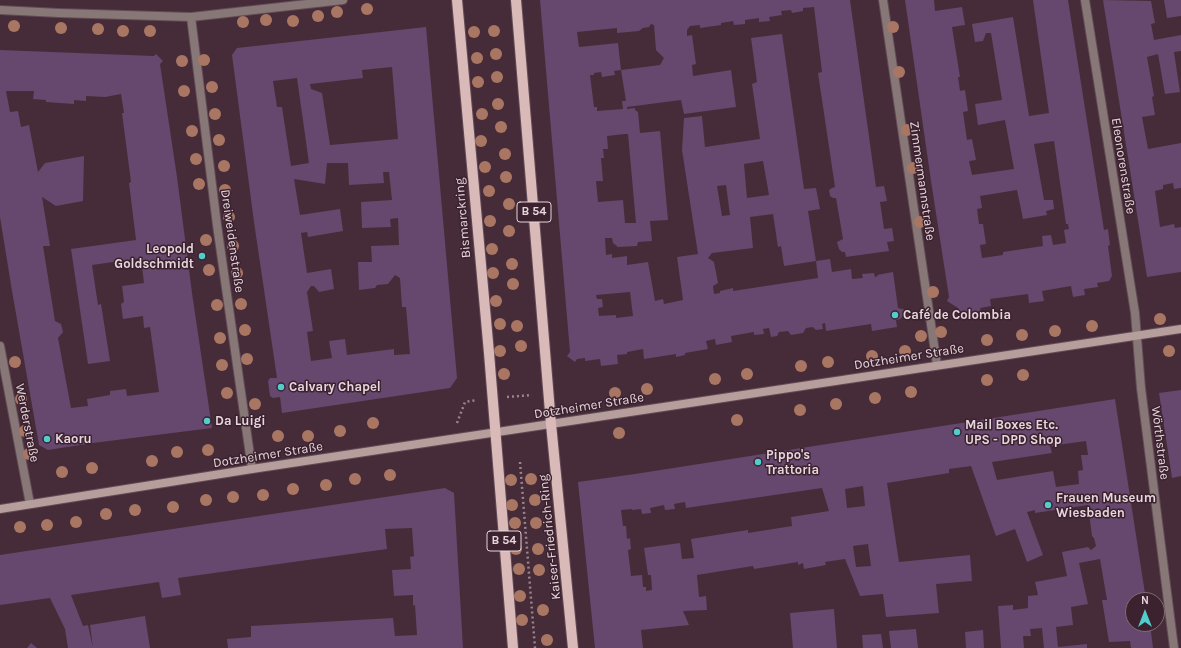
<!DOCTYPE html>
<meta charset="utf-8">
<style>
body{margin:0}
#map{position:relative;width:1181px;height:648px;overflow:hidden;background:#462c38;font-family:Karla,sans-serif}
canvas{display:block}
.north{position:absolute;left:1125px;top:592px;width:40px;height:40px;box-sizing:border-box;background:#3b222e;border:1px solid #806a74;border-radius:50%;rotate:0deg;font-size:11px;font-weight:700;line-height:16px;text-align:center;color:#e7d6dd}
.north::after{content:'';display:block;margin:auto;width:14px;height:18px;background:#52cdcd;clip-path:polygon(50% 0,100% 100%,50% 72%,0 100%)}
</style>
<div id="map">
<canvas width="1181" height="648"></canvas>
<div class="north">N</div>
</div>
<script>
const g = document.querySelector('canvas').getContext('2d');
g.lineJoin = 'round';
function paint(path, color) { g.fillStyle = color; g.fill(path, 'evenodd'); }
const toPath = rows => new Path2D(rows.map(r => 'M' + r).join(''));
function stroke(path, color, width, dash) { g.strokeStyle = color; g.lineWidth = width; g.lineCap = dash ? 'butt' : 'round'; g.setLineDash(dash || []); g.stroke(path); }
function write(font, color, halo, rows, align = 'center') {
  g.font = font + ' Karla,sans-serif'; g.lineWidth = 3; g.setLineDash([]); g.textBaseline = 'middle'; g.strokeStyle = halo; g.fillStyle = color; for (const [text, x, y, turn = 0] of rows) {
    g.save(); g.translate(x, y); g.rotate((+turn || 0) * Math.PI / 180); g.textAlign = isNaN(turn) ? turn : align; if (halo) g.strokeText(text, 0, 0); g.fillText(text, 0, 0); g.restore();
  }
}
const building = toPath([
 [540,0,850,0,876,187,884,186,887,201,880,202,884,229,892,228,894,241,887,242,889,251,846,257,845,252,842,252,839,249,837,242,843,239,836,198,833,198,830,196,829,190,832,188,835,187,818,73,822,72,814,7,803,8,803,11,792,13,791,10,781,11,782,15,769,17,770,21,759,22,759,18,745,20,745,24,734,25,733,21,721,23,721,25,700,28,700,25,690,26,687,30,687,36,692,35,696,64,692,65,693,76,731,70,736,107,684,114,681,100,627,107,627,109,635,108,635,110,638,112,640,133,660,131,668,220,650,221,652,241,638,242,637,246,618,247,613,243,612,238,605,238,606,255,612,254,612,258,627,256,627,265,648,262,655,301,663,299,664,304,683,300,677,257,698,254,682,150,684,118,702,116,705,147,760,139,752,84,757,82,751,38,782,34,804,189,816,188,820,209,808,211,816,261,784,266,781,246,778,247,773,214,750,217,753,248,712,253,708,258,714,262,718,283,713,286,714,294,720,293,720,291,733,288,733,291,818,278,816,261,830,259,832,272,851,269,852,279,863,278,862,274,874,273,875,277,878,276,877,275,893,272,898,308,906,310,903,316,900,319,896,320,897,327,872,331,871,324,826,331,825,323,822,324,823,329,816,330,813,327,806,328,803,333,791,335,788,331,779,332,777,336,771,337,769,328,763,329,764,334,754,335,754,332,731,336,732,342,716,345,715,339,706,341,708,349,685,353,685,355,676,357,676,354,644,359,643,349,627,352,627,354,617,355,618,364,601,366,600,359,585,361,585,358,577,359,575,362,567,356,570,352],
 [651,24,654,25,656,50,664,58,660,65,621,70,626,101,622,101,623,109,597,111,597,107,594,107,590,75,594,75,594,73,601,72,602,77,615,75,614,71,621,70,618,43,579,47,577,32,617,28,617,33,639,31,643,28,649,27],
 [625,134,628,134,636,223,625,223,623,200,598,202,596,181,603,181,601,158,604,158,603,149,608,149,607,136],
 [763,161,769,195,747,198,744,164],
 [726,185,730,215,722,216,717,186],
 [630,292,633,316,616,318,616,315,599,316,598,308,603,307,602,299,597,299,596,295],
 [905,0,934,0,935,11,962,7,965,25,952,27,960,77,958,77,960,91,965,90,968,111,963,112,967,140,972,139,976,160,969,161,972,175,1014,169,1005,120,978,125,975,104,1002,100,991,33,986,33,983,41,975,42,972,24,1013,17,1029,116,1049,113,1033,0,1068,0,1104,230,1108,229,1110,245,1108,246,1112,276,1109,281,1097,283,1098,287,1084,289,1085,295,1073,297,1071,286,1042,291,1044,301,1029,303,1028,294,990,299,991,306,980,308,981,312,959,316,958,308,947,301,949,297,931,181],
 [1054,141,1066,224,1068,224,1069,229,1064,230,1066,243,1053,245,1051,235,1042,236,1043,246,1003,252,1003,255,982,258,980,245,986,244,983,224,979,224,977,209,982,208,980,196,1017,190,1023,219,1047,215,1046,211,1054,209,1053,200,1044,200,1034,144],
 [1103,0,1151,1,1155,23,1151,24,1154,40,1181,35,1181,51,1174,52,1180,92,1165,94,1158,54,1147,57,1154,96,1152,97,1155,115,1142,117,1148,149,1181,143,1181,188,1174,189,1173,183,1163,185,1163,189,1155,191,1160,227,1174,224,1175,228,1181,227,1181,272,1147,277],
 [1164,0,1181,0,1181,16,1167,18],
 [426,27,457,378,450,388,282,413,280,397,273,398,270,396,268,381,270,378,277,378,254,222,232,55,237,48],
 [392,67,398,139,330,145,322,93,311,89,310,84,363,78,362,70],
 [297,78,309,163,291,166,282,107,277,107,273,81],
 [327,163,348,163,349,185,384,183,383,172,389,172,392,200,361,202,362,228,391,227,390,219,398,218,399,245,371,246,372,262,358,262,359,290,375,288,377,285,388,284,395,275,400,278,402,307,406,307,410,354,394,355,394,349,347,355,345,339,329,341,332,358,311,361,307,332,313,331,307,292,311,286,314,286,319,292,334,289,331,269,307,273,301,233,307,232,308,237,343,231,340,209,300,215,294,179,325,184],
 [0,50,154,56,156,54,163,61,160,64,177,177,192,293,212,428,93,443,48,450,39,445,12,291,0,217],
 [6,91,34,91,33,99,46,100,46,102,74,104,74,100,86,101,86,96,105,97,121,94,124,113,122,113,131,182,129,183,136,240,71,249,88,364,110,361,101,304,98,305,92,265,141,258,144,283,122,286,124,302,121,304,123,319,143,316,144,328,150,327,159,392,127,396,126,389,110,391,110,395,87,399,88,406,71,408,58,338,63,332,61,324,55,321,43,246,50,246,42,197,56,206,83,201,84,156,45,163,38,172,29,125,21,127,18,111,10,112],
 [1181,390,1181,476,1172,478,1159,393],
 [1115,399,1146,600,1133,600,1133,624,1150,624,1153,648,1131,648,1130,641,1109,642,1102,600,1107,600,1100,559,1079,563,1088,604,1071,607,1073,625,1056,627,1058,647,1087,644,1087,648,1044,648,1042,628,1030,629,1031,636,1023,636,1024,648,1001,648,998,606,1013,605,1013,610,1028,608,1028,596,1038,595,1035,582,1067,576,1062,552,1088,547,1091,550,1096,546,1094,538,1092,536,1088,505,1035,513,1035,510,1027,512,1043,555,1027,562,1015,529,996,536,971,466,949,469,949,473,887,483,899,562,970,555,972,581,936,584,939,613,886,617,883,594,860,596,845,559,825,562,826,565,804,569,803,563,798,565,798,562,754,569,753,566,697,575,699,597,706,596,707,610,683,611,689,625,641,630,643,648,595,648,578,482,635,474],
 [1086,441,1088,455,1081,455,1083,470,1078,471,1079,484,1056,487,1053,471,997,480,992,462,1052,453,1050,446],
 [863,486,865,506,847,508,845,489],
 [822,488,829,511,791,517,792,526,748,533,748,530,691,539,694,558,682,559,680,543,644,548,648,575,651,575,652,590,646,591,646,587,643,587,642,575,631,576,628,550,631,549,630,538,627,539,626,526,623,526,621,510,632,509,632,510,641,509,642,514,651,513,650,508,664,505,665,510,675,509,674,504,685,502,686,508],
 [868,544,871,566,856,567,853,546],
 [445,488,454,493,463,648,228,648,227,639,251,637,251,626,393,618,395,636,417,635,415,605,413,606,413,595,394,596,392,570,411,569,410,557,414,556,412,528,385,529,387,549,178,578,181,595,162,598,159,582,71,595,83,626,88,625,93,648,68,648,65,629,50,598,0,605,0,555],
 [834,609,837,648,793,648,790,613],
 [145,616,150,648,93,648,90,625],
 [916,629,918,648,891,648,889,631],
 [983,630,984,648,966,648,965,632],
 [881,634,883,648,863,648,862,635],
 [31,643,37,648,27,648]
]);
const path = toPath([
 [507,397,532,395],
 [457,423,465,402,477,400],
 [520,462,535,648]
]);
const street = toPath([
 [883,0,937,365],
 [1085,0,1135,313,1141,388,1174,648],
 [0,10,59,13,191,17,343,0],
 [191,17,217,225,252,469],
 [0,346,30,504]
]);
const secondary = toPath([
 [0,509,252,469,1181,329]
]);
const primary = toPath([
 [457,0,489,353,513,648],
 [516,0,551,424,573,648]
]);
const trees = [
 [367,9],
 [337,12],
 [318,16],
 [266,20],
 [293,21],
 [243,22],
 [14,26],
 [893,27],
 [61,28],
 [98,29],
 [123,31],
 [150,31],
 [494,31],
 [474,32],
 [496,54],
 [477,58],
 [204,60],
 [182,61],
 [899,72],
 [497,77],
 [478,82],
 [212,87],
 [184,91],
 [498,104],
 [215,114],
 [482,114],
 [501,127],
 [907,130],
 [192,131],
 [219,140],
 [481,141],
 [505,154],
 [196,159],
 [224,166],
 [485,167],
 [913,168],
 [506,177],
 [199,184],
 [225,190],
 [489,191],
 [509,204],
 [229,217],
 [490,221],
 [920,222],
 [509,231],
 [206,240],
 [233,246],
 [492,249],
 [512,264],
 [209,270],
 [237,273],
 [493,273],
 [513,284],
 [933,292],
 [496,301],
 [241,304],
 [217,305],
 [1160,319],
 [500,324],
 [517,326],
 [1092,326],
 [245,330],
 [1055,331],
 [941,332],
 [1022,335],
 [921,336],
 [220,338],
 [987,340],
 [521,346],
 [500,351],
 [905,351],
 [1169,351],
 [872,356],
 [247,359],
 [15,362],
 [828,362],
 [222,365],
 [801,366],
 [504,374],
 [747,374],
 [1023,375],
 [715,379],
 [987,380],
 [647,389],
 [911,392],
 [227,393],
 [615,393],
 [875,398],
 [21,399],
 [255,404],
 [836,404],
 [800,410],
 [737,420],
 [373,423],
 [25,431],
 [340,431],
 [619,433],
 [278,436],
 [308,436],
 [208,450],
 [177,452],
 [29,454],
 [152,461],
 [92,468],
 [62,472],
 [390,475],
 [355,479],
 [531,479],
 [511,480],
 [326,485],
 [293,489],
 [263,495],
 [233,497],
 [206,500],
 [535,500],
 [512,505],
 [173,507],
 [135,510],
 [106,514],
 [76,522],
 [515,523],
 [536,523],
 [47,525],
 [20,527],
 [516,549],
 [538,549],
 [519,569],
 [539,570],
 [520,596],
 [543,610],
 [522,620],
 [547,640]
];
const markers = [
 [202,256,4,"#52cdcd"],
 [895,315,4,"#52cdcd"],
 [281,387,4,"#52cdcd"],
 [207,421,4,"#52cdcd"],
 [957,432,4,"#52cdcd"],
 [47,439,4,"#52cdcd"],
 [758,462,4,"#52cdcd"],
 [1048,505,4,"#52cdcd"]
];
const shields = [
 [534,212,34],
 [504,541,34]
];
const shieldNames = [
 ["B 54",534,212],
 ["B 54",504,541]
];
const streetNames = [
 ["Eleonorenstraße",1123,166,81],
 ["Zimmermannstraße",922,181,82],
 ["Bismarckring",463,218,-95],
 ["Dreiweidenstraße",232,241,82],
 ["Dotzheimer Straße",909,357,-9],
 ["Dotzheimer Straße",589,406,-9],
 ["Werderstraße",27,423,79],
 ["Wörthstraße",1160,443,83],
 ["Dotzheimer Straße",268,455,-9],
 ["Kaiser-Friedrich-Ring",550,537,-96]
];
const poiNames = [
 ["Leopold",194,249,"right"],
 ["Goldschmidt",194,264,"right"],
 ["Café de Colombia",903,315],
 ["Calvary Chapel",289,387],
 ["Da Luigi",215,421],
 ["Mail Boxes Etc.",965,425],
 ["UPS - DPD Shop",965,440],
 ["Kaoru",55,439],
 ["Pippo's",766,455],
 ["Trattoria",766,470],
 ["Frauen Museum",1056,498],
 ["Wiesbaden",1056,513]
];
paint(building, '#66476e');
stroke(street, '#634b56', 10);
stroke(secondary, '#634b56', 10);
stroke(primary, '#634b56', 12);
stroke(path, '#9a848e', 2.5, [2, 3]);
stroke(street, '#877877', 8);
stroke(secondary, '#b69e9c', 8);
stroke(primary, '#d9bab9', 10);
g.fillStyle = '#a97663';
for (const [x, y] of trees) { g.beginPath(); g.arc(x, y, 6, 0, 2 * Math.PI); g.fill(); }
for (const [x, y, r, color] of markers) { const dot = new Path2D(); dot.arc(x, y, r, 0, 2 * Math.PI); g.fillStyle = color; g.fill(dot); stroke(dot, '#3b222e', 1.5); }
for (const [x, y, w] of shields) { const box = new Path2D(); box.roundRect(x - w / 2, y - 10, w, 20, 3); g.fillStyle = '#3b222e'; g.fill(box); stroke(box, '#e7d6dd', 1); }
write('bold 12px', '#e7d6dd', null, shieldNames);
write('13px', '#e7d6dd', '#3b222e', streetNames);
write('bold 13px', '#e7d6dd', '#3b222e', poiNames, 'left');
</script>
